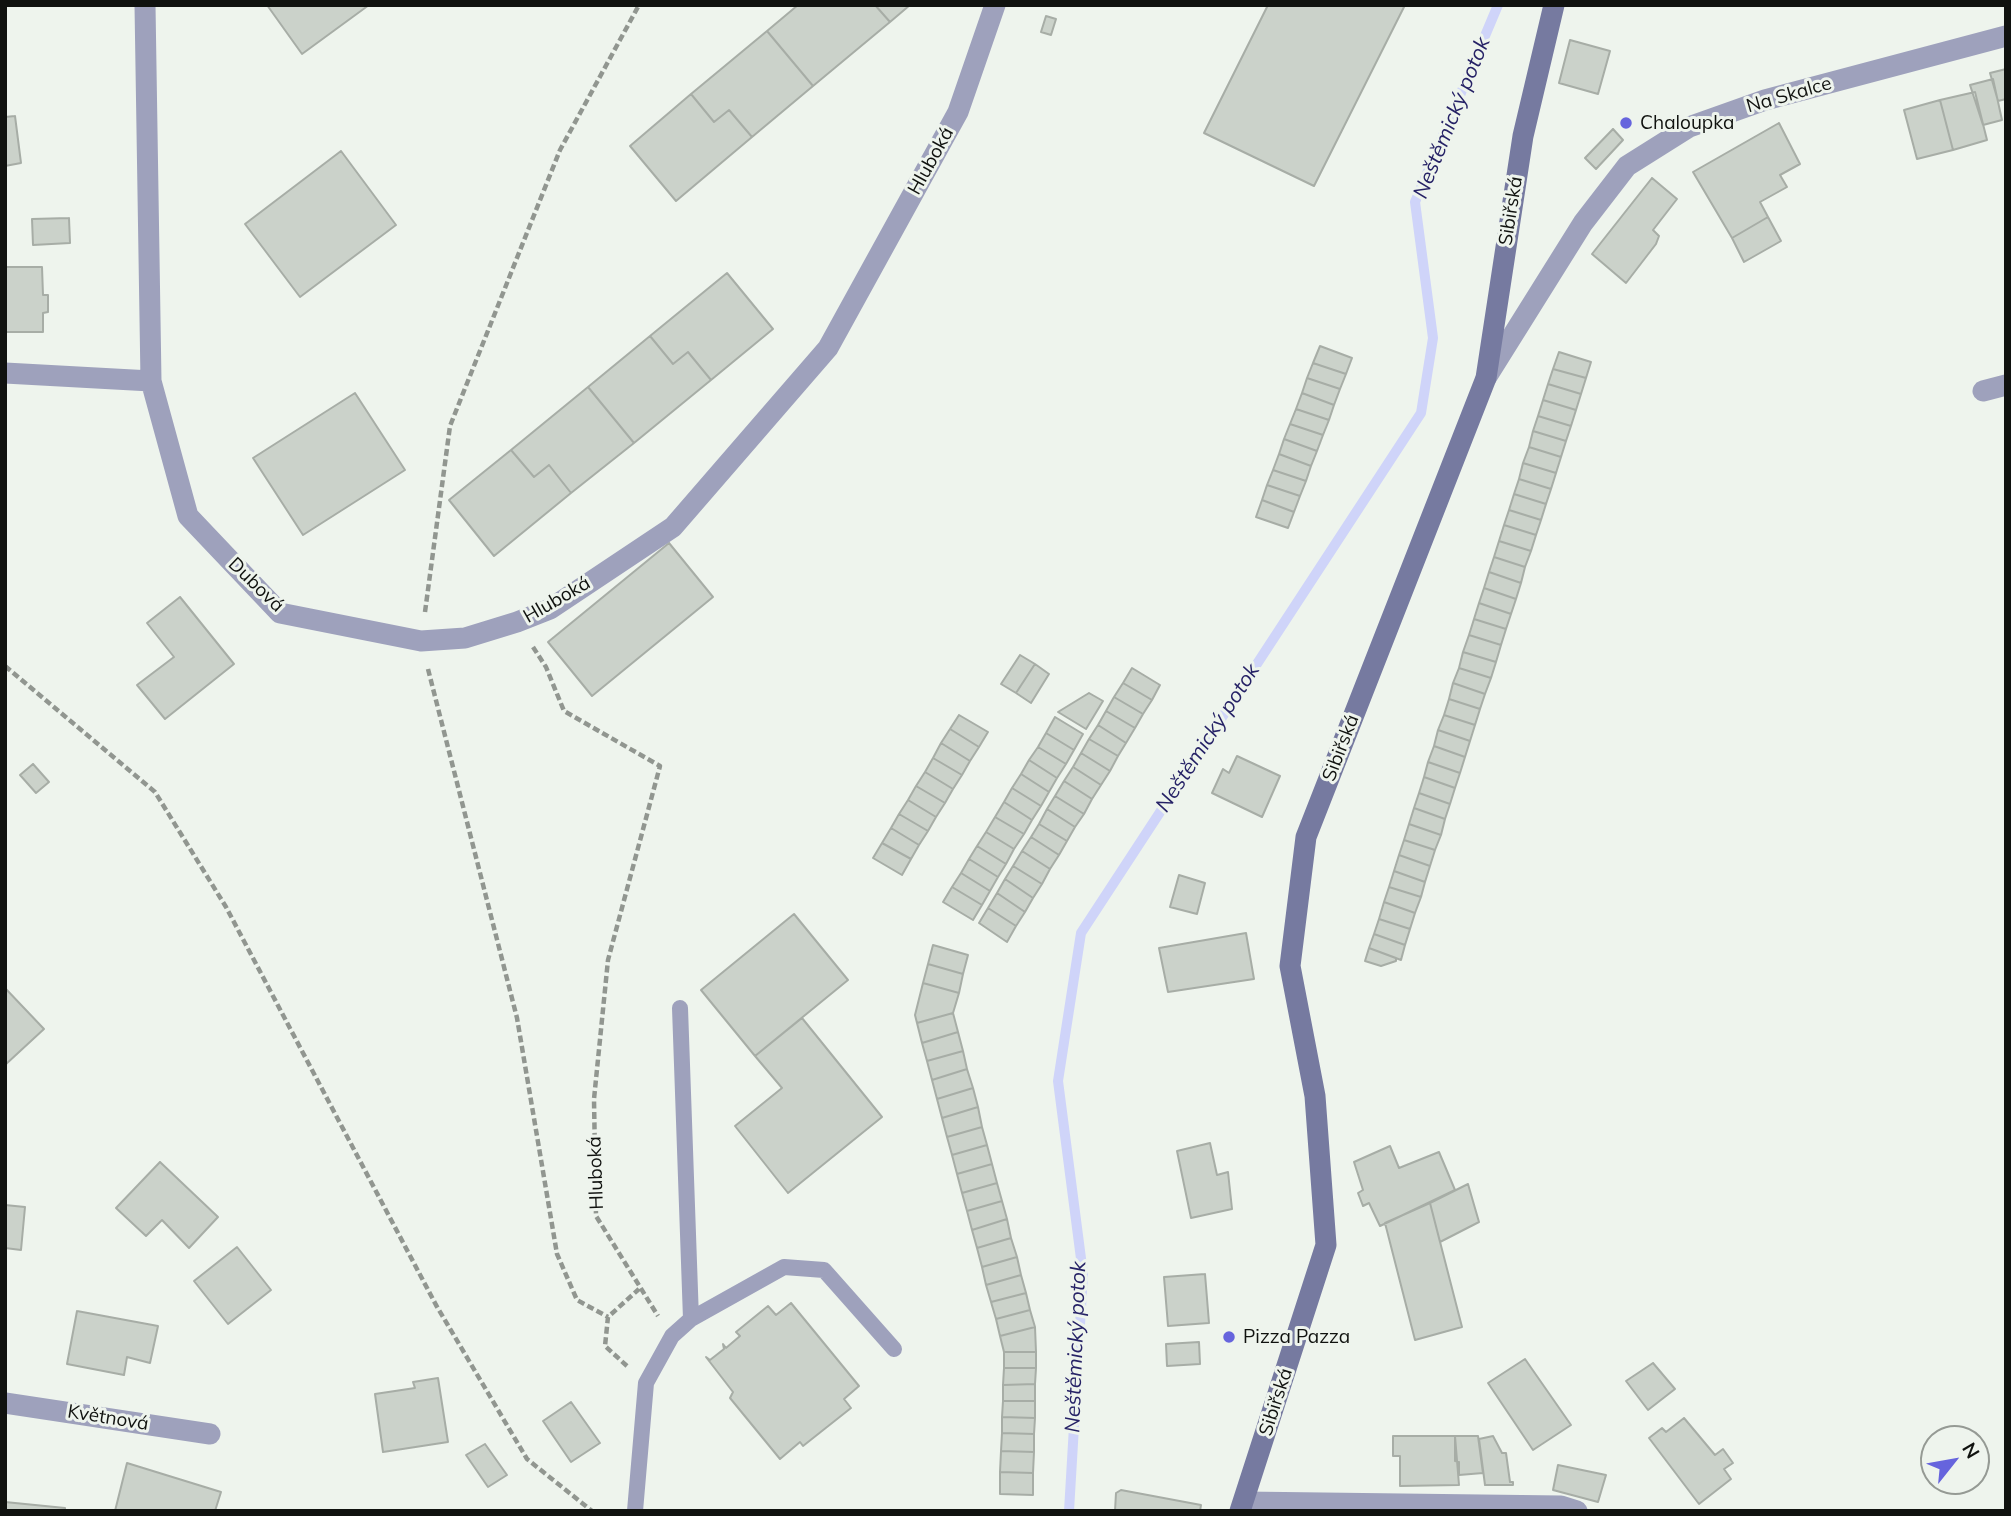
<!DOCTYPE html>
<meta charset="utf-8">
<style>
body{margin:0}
#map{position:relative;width:2011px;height:1516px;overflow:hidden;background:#eef4ed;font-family:Mulish,sans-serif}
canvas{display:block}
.frame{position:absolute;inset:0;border:7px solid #10120f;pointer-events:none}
.north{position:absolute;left:1920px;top:1425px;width:70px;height:70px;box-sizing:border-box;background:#eef4ed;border:2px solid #959a94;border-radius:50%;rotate:59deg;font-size:19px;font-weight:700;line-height:28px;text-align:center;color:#10120f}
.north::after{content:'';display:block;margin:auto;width:24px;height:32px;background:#6664dd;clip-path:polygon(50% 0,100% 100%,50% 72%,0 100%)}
</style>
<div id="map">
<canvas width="2011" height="1516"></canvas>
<div class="frame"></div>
<div class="north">N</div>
</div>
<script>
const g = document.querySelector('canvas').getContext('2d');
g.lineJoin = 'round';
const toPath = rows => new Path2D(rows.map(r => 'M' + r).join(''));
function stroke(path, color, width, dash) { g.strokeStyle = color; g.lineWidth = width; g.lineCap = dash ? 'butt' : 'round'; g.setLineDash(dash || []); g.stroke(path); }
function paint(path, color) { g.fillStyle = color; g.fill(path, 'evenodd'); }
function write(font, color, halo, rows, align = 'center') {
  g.font = font + ' Mulish,sans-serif'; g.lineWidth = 6; g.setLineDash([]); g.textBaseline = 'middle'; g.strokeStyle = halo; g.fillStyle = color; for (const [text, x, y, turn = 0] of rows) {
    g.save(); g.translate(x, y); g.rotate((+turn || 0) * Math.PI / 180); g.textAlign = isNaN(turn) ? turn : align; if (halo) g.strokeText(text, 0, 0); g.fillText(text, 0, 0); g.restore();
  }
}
const stream = toPath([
 [1069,1511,1083,1274,1058,1081,1081,933,1421,413,1433,338,1415,202,1498,5]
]);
const building = toPath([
 [267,5,369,5,302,54,267,5],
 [798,5,875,5,890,22,813,86,767,31,798,5],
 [875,5,910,5,890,22,875,5],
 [1268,5,1405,5,1314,186,1204,133,1268,5],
 [1046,16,1056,19,1051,35,1041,32,1046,16],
 [767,31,813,86,752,137,729,110,714,122,691,94,767,31],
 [1570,40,1610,51,1598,94,1559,83,1570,40],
 [2006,69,2006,99,1998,101,1990,73,2006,69],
 [1993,79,2002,120,1983,125,1970,85,1993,79],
 [1975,92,1987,140,1953,150,1940,100,1975,92],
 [691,94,714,122,729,110,752,137,676,201,630,146,691,94],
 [1940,100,1953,150,1917,159,1904,110,1940,100],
 [15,116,21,163,5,166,5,117,15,116],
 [1779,123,1800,164,1780,175,1787,187,1760,202,1768,217,1732,238,1693,172,1779,123],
 [1613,129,1623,140,1596,169,1585,158,1613,129],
 [341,151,396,225,300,297,245,224,341,151],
 [1652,178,1677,199,1653,230,1659,236,1656,244,1626,283,1592,254,1652,178],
 [1768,217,1781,241,1744,262,1732,238,1768,217],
 [69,218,70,243,33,245,32,219,69,218],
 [5,267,42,267,43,295,48,295,48,312,43,313,43,332,5,332,5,267],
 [727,273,773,329,711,380,688,352,673,364,650,336,727,273],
 [650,336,673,364,688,352,711,380,634,443,588,387,650,336],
 [1320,346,1352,358,1346,374,1313,363,1320,346],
 [1559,352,1591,362,1586,378,1553,369,1559,352],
 [1313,363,1346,374,1340,389,1307,378,1313,363],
 [1553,369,1586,378,1581,394,1548,384,1553,369],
 [1307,378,1340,389,1334,405,1302,393,1307,378],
 [1548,384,1581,394,1576,410,1543,400,1548,384],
 [588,387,634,443,571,493,549,465,534,477,511,450,588,387],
 [355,393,405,470,303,535,253,458,355,393],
 [1302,393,1334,405,1329,420,1296,409,1302,393],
 [1543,400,1576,410,1571,426,1538,416,1543,400],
 [1296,409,1329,420,1323,435,1290,424,1296,409],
 [1538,416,1571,426,1566,441,1533,431,1538,416],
 [1290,424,1323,435,1317,451,1284,439,1290,424],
 [1533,431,1566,441,1561,457,1529,447,1533,431],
 [1284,439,1317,451,1311,466,1279,454,1284,439],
 [1529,447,1561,457,1556,473,1523,463,1529,447],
 [511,450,534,477,549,465,571,493,494,556,449,500,511,450],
 [1279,454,1311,466,1306,481,1273,470,1279,454],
 [1523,463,1556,473,1551,489,1519,479,1523,463],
 [1273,470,1306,481,1300,496,1267,485,1273,470],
 [1519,479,1551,489,1546,504,1514,494,1519,479],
 [1267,485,1300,496,1294,512,1262,500,1267,485],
 [1514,494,1546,504,1541,520,1509,510,1514,494],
 [1262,500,1294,512,1288,528,1256,517,1262,500],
 [1509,510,1541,520,1536,535,1504,525,1509,510],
 [1504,525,1536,535,1531,551,1499,541,1504,525],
 [1499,541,1531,551,1525,567,1494,557,1499,541],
 [669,543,713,597,592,696,548,642,669,543],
 [1494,557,1525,567,1521,583,1489,572,1494,557],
 [1489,572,1521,583,1516,599,1484,588,1489,572],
 [1484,588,1516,599,1511,614,1479,603,1484,588],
 [180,597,234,664,165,719,137,685,174,657,147,623,180,597],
 [1479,603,1511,614,1506,629,1474,619,1479,603],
 [1474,619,1506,629,1501,645,1469,635,1474,619],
 [1469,635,1501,645,1496,662,1463,652,1469,635],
 [1463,652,1496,662,1491,678,1459,668,1463,652],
 [1020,655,1035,664,1016,693,1001,684,1020,655],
 [1035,664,1049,674,1031,703,1016,693,1035,664],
 [1132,668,1160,685,1152,700,1123,683,1132,668],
 [1459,668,1491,678,1485,694,1453,683,1459,668],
 [1123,683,1152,700,1143,714,1114,697,1123,683],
 [1453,683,1485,694,1480,709,1449,699,1453,683],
 [1089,693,1103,701,1086,729,1058,712,1089,693],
 [1114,697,1143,714,1135,728,1106,711,1114,697],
 [1449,699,1480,709,1475,725,1444,715,1449,699],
 [1106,711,1135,728,1126,743,1098,725,1106,711],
 [959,715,988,732,979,747,950,729,959,715],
 [1444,715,1475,725,1470,741,1438,730,1444,715],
 [1055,717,1083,734,1074,750,1046,733,1055,717],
 [1098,725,1126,743,1118,756,1089,739,1098,725],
 [950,729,979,747,970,761,941,743,950,729],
 [1438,730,1470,741,1465,757,1434,746,1438,730],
 [1046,733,1074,750,1066,764,1038,747,1046,733],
 [1089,739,1118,756,1110,771,1081,753,1089,739],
 [941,743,970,761,962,775,933,758,941,743],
 [1434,746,1465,757,1460,773,1428,762,1434,746],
 [1038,747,1066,764,1057,778,1029,760,1038,747],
 [1081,753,1110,771,1101,785,1073,767,1081,753],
 [1237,756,1280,776,1262,817,1212,793,1223,769,1229,773,1237,756],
 [933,758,962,775,953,789,925,772,933,758],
 [1029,760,1057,778,1049,792,1021,774,1029,760],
 [1428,762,1460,773,1455,788,1424,777,1428,762],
 [33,764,49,782,36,793,20,775,33,764],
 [1073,767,1101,785,1092,799,1064,781,1073,767],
 [925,772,953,789,945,803,916,786,925,772],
 [1021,774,1049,792,1041,806,1012,788,1021,774],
 [1424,777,1455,788,1450,804,1419,793,1424,777],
 [1064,781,1092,799,1084,814,1055,796,1064,781],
 [916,786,945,803,936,817,908,800,916,786],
 [1012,788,1041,806,1032,820,1004,802,1012,788],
 [1419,793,1450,804,1445,819,1414,808,1419,793],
 [1055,796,1084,814,1075,827,1047,809,1055,796],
 [908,800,936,817,928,831,899,814,908,800],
 [1004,802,1032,820,1024,834,995,817,1004,802],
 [1414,808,1445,819,1441,835,1409,824,1414,808],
 [1047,809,1075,827,1067,841,1039,824,1047,809],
 [899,814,928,831,919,845,891,828,899,814],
 [995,817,1024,834,1014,849,986,832,995,817],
 [1039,824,1067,841,1059,855,1031,837,1039,824],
 [1409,824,1441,835,1435,850,1404,840,1409,824],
 [891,828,919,845,911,859,882,843,891,828],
 [986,832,1014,849,1006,864,977,846,986,832],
 [1031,837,1059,855,1050,869,1022,851,1031,837],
 [1404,840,1435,850,1430,866,1399,855,1404,840],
 [882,843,911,859,902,875,873,858,882,843],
 [977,846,1006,864,998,877,969,859,977,846],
 [1022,851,1050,869,1042,884,1013,866,1022,851],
 [1399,855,1430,866,1425,882,1394,871,1399,855],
 [969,859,998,877,990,891,961,873,969,859],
 [1013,866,1042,884,1033,898,1005,879,1013,866],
 [1394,871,1425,882,1421,897,1389,887,1394,871],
 [961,873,990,891,982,905,952,887,961,873],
 [1179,875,1205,883,1197,914,1170,907,1179,875],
 [1005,879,1033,898,1025,912,997,893,1005,879],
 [952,887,982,905,973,920,943,902,952,887],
 [1389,887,1421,897,1415,913,1384,902,1389,887],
 [997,893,1025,912,1016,926,988,908,997,893],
 [1384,902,1415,913,1410,929,1379,919,1384,902],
 [988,908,1016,926,1007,942,979,923,988,908],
 [794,914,848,980,755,1056,701,990,794,914],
 [1379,919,1410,929,1405,945,1374,934,1379,919],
 [1246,933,1254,979,1168,992,1159,948,1246,933],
 [1374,934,1405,945,1401,960,1369,948,1374,934],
 [933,945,968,955,963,974,928,964,933,945],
 [1369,948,1396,958,1396,961,1381,966,1365,961,1369,948],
 [928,964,963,974,959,993,923,983,928,964],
 [923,983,959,993,953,1013,917,1023,915,1015,923,983],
 [5,988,44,1029,5,1065,5,988],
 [953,1013,958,1032,922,1043,917,1023,953,1013],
 [802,1018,882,1117,788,1193,735,1126,782,1088,755,1056,802,1018],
 [958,1032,963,1051,927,1061,922,1043,958,1032],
 [963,1051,967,1069,932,1080,927,1061,963,1051],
 [967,1069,973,1088,937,1099,932,1080,967,1069],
 [973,1088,978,1107,942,1118,937,1099,973,1088],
 [978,1107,982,1127,947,1137,942,1118,978,1107],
 [982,1127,987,1145,952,1155,947,1137,982,1127],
 [1210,1143,1217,1175,1228,1172,1232,1209,1191,1218,1177,1151,1210,1143],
 [987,1145,992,1164,957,1174,952,1155,987,1145],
 [1390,1146,1399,1168,1439,1152,1455,1190,1380,1226,1369,1203,1363,1206,1358,1193,1363,1190,1354,1162,1390,1146],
 [160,1162,218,1217,189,1248,162,1220,146,1236,116,1208,160,1162],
 [992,1164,997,1183,962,1193,957,1174,992,1164],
 [997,1183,1002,1201,967,1211,962,1193,997,1183],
 [1468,1184,1479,1222,1440,1242,1430,1203,1468,1184],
 [1002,1201,1007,1219,972,1230,967,1211,1002,1201],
 [1430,1203,1462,1327,1415,1340,1385,1223,1430,1203],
 [5,1205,25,1207,21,1250,5,1248,5,1205],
 [1007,1219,1011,1238,977,1248,972,1230,1007,1219],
 [1011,1238,1017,1257,982,1267,977,1248,1011,1238],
 [237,1247,271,1290,228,1324,194,1281,237,1247],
 [1017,1257,1021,1275,986,1285,982,1267,1017,1257],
 [1205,1274,1209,1323,1168,1326,1164,1277,1205,1274],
 [1021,1275,1026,1293,991,1302,986,1285,1021,1275],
 [1026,1293,1030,1310,996,1319,991,1302,1026,1293],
 [791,1303,859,1386,844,1399,851,1408,803,1446,800,1442,780,1459,730,1398,733,1392,706,1357,710,1360,724,1349,723,1344,726,1348,740,1336,736,1332,768,1306,776,1315,791,1303],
 [1030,1310,1035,1327,1000,1336,996,1319,1030,1310],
 [77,1311,158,1326,150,1363,127,1357,124,1375,67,1364,77,1311],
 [1035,1327,1036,1352,1004,1352,1000,1336,1035,1327],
 [1199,1342,1200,1364,1167,1366,1166,1344,1199,1342],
 [1004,1352,1036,1352,1036,1368,1004,1368,1004,1352],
 [1525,1359,1571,1425,1533,1450,1488,1383,1525,1359],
 [1653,1363,1675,1389,1648,1410,1626,1381,1653,1363],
 [1004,1368,1036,1368,1035,1384,1003,1385,1004,1368],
 [438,1378,448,1442,383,1452,375,1394,415,1388,413,1382,438,1378],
 [1035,1384,1035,1401,1003,1401,1003,1385,1035,1384],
 [1003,1401,1035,1401,1035,1418,1002,1417,1003,1401],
 [571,1402,600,1443,571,1462,543,1421,571,1402],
 [1002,1417,1035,1418,1034,1434,1002,1433,1002,1417],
 [1684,1418,1715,1455,1723,1449,1733,1463,1724,1469,1731,1479,1699,1504,1649,1438,1662,1428,1666,1432,1684,1418],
 [1002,1433,1034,1434,1034,1452,1001,1451,1002,1433],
 [1393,1436,1455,1436,1459,1485,1400,1486,1400,1456,1393,1456,1393,1436],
 [1455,1436,1478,1436,1483,1473,1459,1475,1459,1462,1455,1461,1455,1436],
 [1493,1436,1502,1453,1506,1453,1510,1482,1513,1482,1513,1485,1485,1485,1479,1439,1493,1436],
 [485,1444,507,1475,488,1487,466,1455,485,1444],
 [1001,1451,1034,1452,1033,1473,1000,1472,1001,1451],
 [127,1463,221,1492,215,1511,115,1511,127,1463],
 [1558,1465,1606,1475,1598,1502,1553,1490,1558,1465],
 [1000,1472,1033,1473,1033,1495,1000,1494,1000,1472],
 [1121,1490,1201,1505,1200,1511,1115,1511,1116,1493,1121,1490],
 [5,1502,65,1508,65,1511,5,1511,5,1502]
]);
const path = toPath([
 [425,612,450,426,560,150,639,5],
 [533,647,546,667,564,711,660,766,608,960,594,1099,596,1216,658,1316],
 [5,666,155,792,226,907,436,1305,527,1459,592,1511],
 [428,669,517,1018,557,1254,577,1300,608,1317],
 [627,1366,605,1346,608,1317,639,1289]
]);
const lane = toPath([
 [680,1008,691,1319],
 [635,1511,646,1383,672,1336,691,1319,784,1267,824,1270,894,1349]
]);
const street = toPath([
 [145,5,151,381],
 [5,373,151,381,188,516,280,613,421,641,465,638,517,622,550,609,673,527,828,348,958,112,995,5],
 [1486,378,1583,223,1627,166,1689,127,1765,100,2006,36],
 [1983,391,2006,385],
 [5,1403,210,1434],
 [1244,1502,1561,1506,1577,1511]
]);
const secondary = toPath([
 [1240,1511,1326,1245,1315,1096,1290,966,1306,837,1486,378,1523,136,1554,5]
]);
const markers = [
 [1626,123,7,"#6664dd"],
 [1229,1337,7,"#6664dd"]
];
const streetNames = [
 ["Na Skalce",1789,95,-16],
 ["Hluboká",931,161,-61],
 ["Sibiřská",1511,211,-81],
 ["Dubová",256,585,44],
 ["Hluboká",557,600,-30],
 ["Sibiřská",1341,748,-69],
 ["Hluboká",596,1173,-92],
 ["Sibiřská",1276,1402,-72],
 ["Květnová",108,1418,9]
];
const poiNames = [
 ["Chaloupka",1640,123],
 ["Pizza Pazza",1243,1337]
];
const waterNames = [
 ["Neštěmický potok",1452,118,-68],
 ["Neštěmický potok",1208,738,-57],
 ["Neštěmický potok",1076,1347,-88]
];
stroke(stream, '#cfd4f9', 10);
paint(building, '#cbd2ca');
stroke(building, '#a7ada6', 2);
stroke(path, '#919690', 4.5, [7, 3.5]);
stroke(lane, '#9ea1bc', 16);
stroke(street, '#9ea1bc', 21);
stroke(secondary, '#767aa0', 21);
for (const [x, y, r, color] of markers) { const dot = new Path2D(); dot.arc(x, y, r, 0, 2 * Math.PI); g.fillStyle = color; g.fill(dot); stroke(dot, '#eef4ed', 2.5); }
write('19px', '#10120f', '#eef4ed', streetNames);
write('19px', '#10120f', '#eef4ed', poiNames, 'left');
write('italic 21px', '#262266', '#eef4ed', waterNames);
</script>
